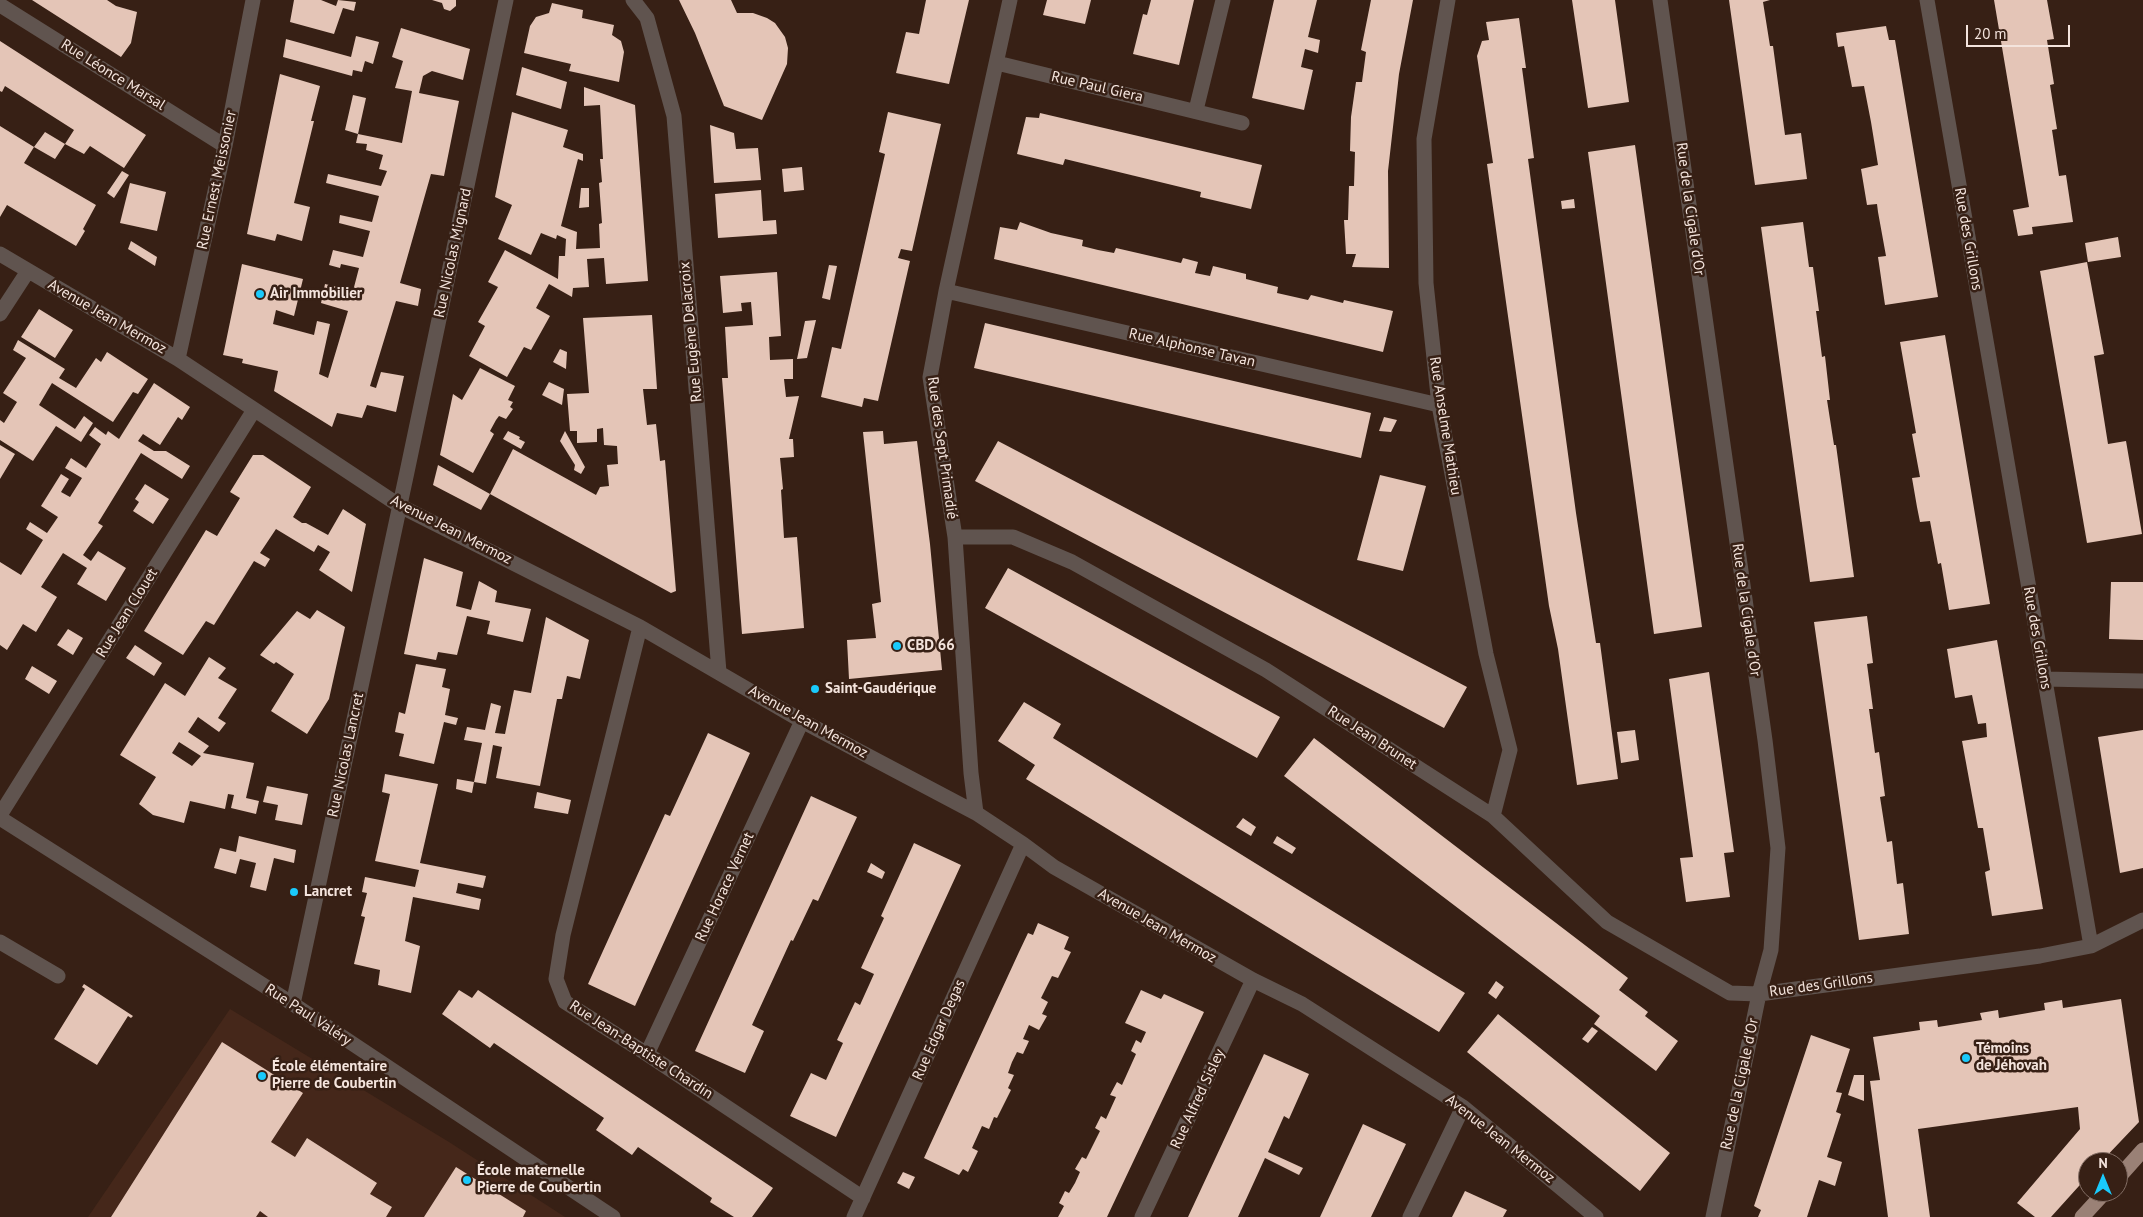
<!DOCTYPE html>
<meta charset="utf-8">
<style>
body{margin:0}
#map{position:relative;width:2143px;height:1217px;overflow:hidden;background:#372015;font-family:"PT Sans",sans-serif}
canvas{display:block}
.north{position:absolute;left:2078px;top:1152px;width:50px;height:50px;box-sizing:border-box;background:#372015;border:1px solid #836e65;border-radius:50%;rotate:0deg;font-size:14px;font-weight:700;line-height:20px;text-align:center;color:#f4e4dd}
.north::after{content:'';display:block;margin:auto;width:18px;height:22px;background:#1acafc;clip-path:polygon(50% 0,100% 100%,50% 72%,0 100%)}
.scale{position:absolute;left:1966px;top:25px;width:104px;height:22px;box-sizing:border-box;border:2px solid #f4e4dd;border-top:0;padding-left:6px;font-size:15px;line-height:18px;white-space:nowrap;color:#f4e4dd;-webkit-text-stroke:4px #372015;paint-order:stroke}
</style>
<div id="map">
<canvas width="2143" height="1217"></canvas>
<div class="north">N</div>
<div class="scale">20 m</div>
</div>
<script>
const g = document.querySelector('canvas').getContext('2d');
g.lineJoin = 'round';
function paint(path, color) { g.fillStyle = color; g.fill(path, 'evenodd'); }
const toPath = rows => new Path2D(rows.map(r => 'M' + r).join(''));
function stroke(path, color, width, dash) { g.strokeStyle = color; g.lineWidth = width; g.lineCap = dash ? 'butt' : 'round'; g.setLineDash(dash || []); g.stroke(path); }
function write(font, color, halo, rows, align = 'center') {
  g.font = font + ' "PT Sans",sans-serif'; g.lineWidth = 5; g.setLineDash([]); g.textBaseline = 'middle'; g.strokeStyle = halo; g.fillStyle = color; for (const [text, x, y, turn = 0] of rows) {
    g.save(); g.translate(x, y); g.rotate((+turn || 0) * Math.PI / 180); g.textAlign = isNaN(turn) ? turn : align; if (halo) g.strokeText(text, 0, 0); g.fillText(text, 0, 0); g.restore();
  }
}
const built = toPath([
 [230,1009,449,1142,565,1217,88,1217]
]);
const building = toPath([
 [32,0,107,0,116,6,137,12,131,43,121,57],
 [294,0,321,0,336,6,338,0,356,2,354,11,343,8,334,34,290,22],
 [432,0,456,0,456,6,450,11,444,9,442,3],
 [679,0,731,0,737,13,753,13,767,18,775,23,785,37,788,48,787,64,762,120,724,106,695,33],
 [926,0,969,0,949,84,896,73,906,32,919,34],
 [1047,0,1091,0,1085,24,1043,15],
 [1151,0,1194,0,1179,65,1133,54,1143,14,1147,15],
 [1274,0,1317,0,1308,37,1320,40,1318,53,1305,49,1301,67,1313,70,1304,110,1252,98],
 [1371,0,1413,0,1399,74,1388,171,1389,268,1352,267,1356,254,1346,254,1344,220,1348,220,1349,186,1354,186,1355,152,1350,151,1351,117,1356,82,1362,82,1366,52,1361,50],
 [1572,0,1615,0,1629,102,1588,108],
 [1729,0,1770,0,1763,2,1770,46,1773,46,1785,135,1801,133,1807,179,1755,185],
 [1994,0,2047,0,2054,39,2047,40,2054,84,2050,85,2057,129,2052,130,2059,176,2066,175,2073,222,2032,227,2033,234,2018,236,2013,210,2029,207],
 [552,3,583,10,582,18,614,25,612,35,621,41,624,52,619,82,569,71,571,64,524,53,530,26,536,17,549,13],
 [1519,18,1526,68,1522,68,1534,158,1528,159,1576,513,1596,643,1600,643,1618,779,1577,785,1558,649,1549,606,1505,295,1487,164,1493,163,1477,56,1482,41,1489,40,1486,22],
 [1886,26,1889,40,1895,40,1938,297,1885,305,1878,257,1886,256,1878,212,1877,204,1867,205,1861,169,1878,165,1871,122,1864,86,1852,87,1844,46,1838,47,1836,33],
 [401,28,470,49,463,80,432,71,423,76,419,93,459,101,444,176,431,174,400,283,421,289,418,306,396,301,370,386,376,388,381,372,404,376,396,412,367,405,362,418,337,413,332,427,274,391,278,371,242,363,243,359,223,355,224,351,242,264,303,279,294,316,276,310,273,324,314,335,317,321,330,324,319,374,328,378,348,311,321,303,325,284,353,291,359,268,341,264,340,268,329,265,333,250,363,257,370,231,339,223,340,215,372,222,379,196,326,183,328,174,381,186,387,171,379,169,383,155,366,150,367,144,356,143,358,134,345,130,353,95,366,98,358,134,402,143,412,91,395,88,403,61,392,57],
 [356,36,379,42,373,64,365,61,362,72,353,70,352,76,283,57,286,39,351,57],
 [0,41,146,135,124,168,90,146,84,154,65,144,74,130,5,86,2,92,0,91],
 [522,67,567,82,561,109,516,95],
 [280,74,320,86,311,121,314,121,294,203,310,207,302,241,277,234,275,241,247,234],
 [584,87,635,105,648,281,606,284,604,258,587,259,589,287,573,288,572,297,549,284,536,308,550,316,531,350,524,347,507,377,469,356,485,326,478,322,498,287,488,282,505,250,558,279,559,256,565,256,566,239,557,235,556,239,541,233,531,255,498,239,512,205,495,197,512,112,568,130,563,147,583,154,583,161,578,159,561,226,577,232,576,249,600,248,599,224,602,223,599,183,602,182,600,159,603,159,600,105,584,106],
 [888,112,941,124,912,251,901,249,898,258,910,261,878,401,864,398,862,407,821,397,832,347,841,349,885,154,879,152],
 [1040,113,1262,165,1251,209,1200,197,1201,192,1065,159,1063,165,1017,154,1026,117,1039,118],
 [710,125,734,133,736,149,758,148,761,180,714,183],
 [0,126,34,147,24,163,96,205,83,229,85,231,76,246,7,205,0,217],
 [45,132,65,144,55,159,34,147],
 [1635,145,1702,627,1654,634,1588,152],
 [802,167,804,190,784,192,782,169],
 [122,171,129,175,114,198,107,193],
 [130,183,166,192,157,231,120,223],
 [581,188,589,188,589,207,579,208],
 [761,190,763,221,776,220,777,234,718,238,715,194],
 [1574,199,1575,208,1562,209,1561,201],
 [1020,222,1051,233,1083,240,1082,246,1098,250,1114,253,1116,248,1181,263,1183,258,1198,262,1195,273,1210,276,1213,266,1246,274,1246,279,1278,287,1277,293,1308,300,1311,295,1343,303,1344,300,1393,311,1383,352,994,259,1000,227,1017,230],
 [1803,222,1809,267,1813,267,1819,311,1816,311,1822,357,1825,356,1830,400,1827,400,1834,445,1836,445,1854,577,1810,582,1761,227],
 [2118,237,2121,257,2088,262,2085,243],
 [131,241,157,257,155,266,128,249],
 [2087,262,2104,354,2094,356,2108,444,2126,441,2142,534,2087,543,2040,271],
 [829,265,837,266,830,300,822,298],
 [777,272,781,336,769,337,770,360,793,359,793,379,784,379,786,397,799,396,789,439,793,439,794,457,780,458,783,489,781,490,784,538,797,537,804,628,742,634,722,378,728,378,725,327,753,325,751,302,741,303,742,311,723,313,720,276],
 [39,309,73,330,55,358,21,337],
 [652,315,657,389,643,389,647,425,656,424,660,461,665,460,676,591,671,593,490,494,513,449,596,495,600,487,609,486,607,465,618,464,617,446,604,445,603,428,597,429,597,442,577,443,577,431,570,431,567,394,589,393,583,318],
 [816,320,807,358,797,359,805,321],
 [985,323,1371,413,1361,458,974,368],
 [1945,335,1990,604,1949,610,1941,563,1938,564,1930,521,1920,522,1917,507,1912,478,1920,477,1912,434,1916,433,1900,342],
 [18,340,65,369,59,378,76,388,96,358,101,362,107,352,148,379,138,394,133,392,113,422,52,383,39,405,75,429,84,416,93,423,81,442,56,426,33,461,0,440,0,420,4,423,17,402,3,393,26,358,13,350],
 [560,349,567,352,566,369,553,362],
 [480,368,515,386,508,400,513,402,510,407,513,409,506,419,499,416,496,420,490,431,494,434,473,473,440,455,453,394,462,400],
 [549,382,564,389,562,405,542,395],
 [154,383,190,407,182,420,178,417,160,445,143,434,138,441,154,451,166,451,190,466,182,479,141,453,98,523,103,526,83,555,91,561,98,551,126,568,106,601,77,584,87,568,63,553,41,587,57,597,36,632,23,624,7,650,0,645,0,562,21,575,43,540,26,529,30,522,47,533,58,517,41,506,61,474,69,479,61,492,70,497,82,478,65,468,71,458,86,468,101,444,89,435,95,427,106,435,108,431,119,439],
 [1384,417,1397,420,1391,432,1379,431],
 [508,431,520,437,519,439,525,442,521,449,503,439],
 [565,431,585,467,581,474,574,470,575,465,560,441],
 [883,431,884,444,917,441,930,544,942,670,849,679,847,640,876,638,872,604,881,602,863,432],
 [998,441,1467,687,1444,728,975,481],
 [0,445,15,454,0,479],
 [253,455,263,455,311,487,293,517,302,523,306,523,328,535,343,509,366,524,352,592,319,570,330,552,318,545,314,552,276,529,260,553,270,559,265,567,254,561,214,625,206,621,183,655,144,631,206,530,217,536,240,498,230,492],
 [438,465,490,494,481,510,433,485],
 [1380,475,1426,486,1403,571,1357,560],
 [145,484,169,499,153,524,133,511,139,502,135,499],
 [424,558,463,572,456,606,471,610,479,581,497,591,495,602,531,609,523,642,487,634,490,621,467,616,457,655,438,652,436,660,404,654],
 [1008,568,1280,717,1257,758,985,608],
 [2111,582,2143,582,2143,640,2109,639],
 [317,610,345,627,329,699,307,734,271,711,294,674,276,662,274,664,260,655,297,611,310,619],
 [1867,616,1873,663,1867,664,1873,709,1869,709,1875,753,1879,752,1885,796,1880,797,1887,842,1892,841,1897,884,1903,883,1909,934,1859,940,1814,622],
 [546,617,589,640,580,679,567,676,562,699,557,699,540,786,496,778,502,747,493,745,486,784,474,782,482,743,464,740,467,727,485,730,491,703,501,706,495,733,505,734,514,690,531,693],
 [68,629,83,638,73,655,57,645],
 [1997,640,2043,909,1992,916,1985,872,1990,870,1983,828,1978,828,1962,741,1987,737,1986,723,1978,724,1972,695,1955,698,1947,649],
 [135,645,162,663,154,676,126,658],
 [209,657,226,668,218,678,237,689,218,718,226,723,219,732,198,717,188,732,209,746,203,753,254,763,246,798,259,801,256,814,231,808,234,795,228,794,225,809,190,801,184,823,153,815,139,804,156,777,120,755,165,683,185,696],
 [179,742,201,756,192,766,172,753],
 [416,664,446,669,442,687,450,689,445,715,458,718,456,725,444,722,434,764,399,756,404,734,395,732,399,712,405,714],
 [32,666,57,681,49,694,25,679],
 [1709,672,1734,852,1724,853,1730,897,1686,902,1680,858,1693,857,1669,679],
 [1024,702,1061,724,1053,738,1465,993,1439,1032,1026,779,1035,765,998,741],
 [1635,730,1639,760,1621,763,1617,732],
 [2143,730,2143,868,2120,873,2098,737],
 [708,733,750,753,635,1006,588,984,665,814,670,816],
 [1314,738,1628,978,1619,990,1648,1012,1645,1016,1678,1041,1656,1071,1594,1024,1600,1016,1284,776],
 [385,774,438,784,420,863,486,876,483,888,458,883,457,889,456,893,481,899,479,910,413,897,405,941,420,946,411,993,378,985,380,970,354,964,365,917,361,916,367,893,362,892,365,877,415,887,419,870,375,861,390,794,382,792],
 [457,779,474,782,472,793,456,789],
 [267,786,308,794,302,825,275,820,278,805,263,802],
 [537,792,571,800,568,814,534,808],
 [811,796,857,817,818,901,813,899,793,941,791,940,752,1025,764,1031,745,1073,695,1051],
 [1243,818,1256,827,1251,836,1236,827],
 [239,836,296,850,294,863,274,858,266,891,250,887,256,863,240,859,236,874,214,868,220,848,236,852],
 [1277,836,1296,848,1292,854,1273,843],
 [914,843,961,865,836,1137,790,1116,811,1073,826,1080,843,1043,837,1040,855,1002,860,1005,874,974,861,968,884,918,881,916],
 [871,863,885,872,882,879,867,872],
 [1038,923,1069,937,1064,949,1071,952,1058,978,1052,976,1041,998,1048,1002,1042,1014,1047,1016,1039,1030,1029,1025,1023,1039,1029,1041,1023,1054,1017,1052,1012,1062,1008,1073,1014,1075,1008,1088,1011,1090,997,1118,994,1117,989,1129,982,1126,972,1148,978,1151,968,1172,963,1169,959,1175,924,1158,1019,952,1028,933,1033,935],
 [1496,981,1504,987,1496,999,1488,993],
 [84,984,133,1016,131,1018,128,1016,97,1065,54,1039,85,989,82,987],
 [459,990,472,998,478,990,773,1188,752,1217,734,1217,710,1202,712,1198,638,1147,632,1155,596,1130,604,1118,494,1043,490,1048,442,1014],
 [1141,990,1161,999,1164,994,1204,1012,1107,1217,1058,1217,1064,1206,1059,1203,1065,1191,1069,1193,1075,1183,1080,1172,1075,1169,1082,1157,1086,1159,1100,1131,1095,1128,1101,1116,1106,1119,1116,1097,1110,1095,1117,1082,1122,1085,1136,1054,1131,1051,1136,1040,1141,1043,1146,1032,1125,1023],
 [2121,999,2139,1122,2101,1162,2088,1162,2088,1176,2051,1217,2035,1217,2017,1203,2080,1129,2078,1107,1918,1129,1930,1217,1888,1217,1870,1081,1880,1080,1873,1037,1920,1030,1919,1022,1937,1020,1938,1027,1982,1020,1980,1013,1998,1010,1999,1018,2045,1010,2044,1003,2062,1000,2063,1008],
 [1498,1014,1670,1153,1640,1191,1467,1052],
 [1592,1027,1598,1031,1588,1043,1582,1039],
 [1811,1035,1850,1049,1836,1092,1842,1093,1836,1112,1841,1114,1827,1157,1842,1162,1835,1186,1819,1180,1807,1217,1758,1217,1761,1210,1754,1206],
 [222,1042,303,1093,271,1142,295,1157,307,1138,377,1183,370,1194,392,1207,386,1217,268,1217,260,1211,256,1217,111,1217],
 [1264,1054,1309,1074,1289,1119,1284,1116,1268,1152,1303,1168,1299,1175,1265,1158,1238,1217,1188,1217],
 [1854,1075,1864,1075,1864,1101,1848,1095],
 [1363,1124,1406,1144,1371,1217,1320,1217],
 [456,1167,526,1211,523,1217,424,1217],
 [903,1172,915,1177,909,1189,897,1183],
 [1465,1191,1507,1210,1503,1217,1452,1217]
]);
const minor = toPath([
 [633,0,647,18,674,116,719,672],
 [1448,0,1424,139,1426,283,1439,405,1486,654,1510,750,1493,816],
 [1660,0,1765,740,1778,848,1771,950,1759,994,1713,1217],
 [0,5,225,146],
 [997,63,1242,123],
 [1196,110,1223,0],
 [0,254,178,359,400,506,640,627,802,721,976,813,1023,844,1054,867,1253,980,1302,1004,1463,1107,1596,1217],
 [946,291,1439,405],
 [0,314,28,271],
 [178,359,225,146,253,0],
 [955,537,1013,537,1072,562,1266,670,1493,816,1607,922,1730,993,1759,994,2040,956,2091,946,1927,0],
 [640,627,563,935,556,979,565,1002,647,1054,863,1198],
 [2044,679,2143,681],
 [976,813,971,773,955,537,930,377,946,291,1010,0],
 [0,815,254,410],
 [0,818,293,1004,613,1217],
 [0,942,58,976],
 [2091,946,2143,920],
 [293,1004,407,472,506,0],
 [647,1054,802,721],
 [854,1217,1023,844],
 [1142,1217,1253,980],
 [1410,1217,1463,1107]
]);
const major = toPath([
 [2118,1178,2143,1150],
 [2082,1217,2105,1192]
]);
const markers = [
 [260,294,5,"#1acafc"],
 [897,646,5,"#1acafc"],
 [815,689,5,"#1acafc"],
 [294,892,5,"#1acafc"],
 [1966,1058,5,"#1acafc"],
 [262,1076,5,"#1acafc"],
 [467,1180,5,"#1acafc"]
];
const streetNames = [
 ["Rue Léonce Marsal",113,75,32],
 ["Rue Paul Giera",1097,87,13],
 ["Rue Ernest Meissonier",217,180,-78],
 ["Rue de la Cigale d'Or",1690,209,82],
 ["Rue des Grillons",1968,239,80],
 ["Rue Nicolas Mignard",453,253,-78],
 ["Avenue Jean Mermoz",107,317,30],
 ["Rue Eugène Delacroix",691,332,-95],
 ["Rue Alphonse Tavan",1192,348,13],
 ["Rue Anselme Mathieu",1445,426,81],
 ["Rue des Sept Primadié",942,448,82],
 ["Avenue Jean Mermoz",451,530,27],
 ["Rue de la Cigale d'Or",1746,610,82],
 ["Rue Jean Clouet",127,613,-58],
 ["Rue des Grillons",2037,638,80],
 ["Avenue Jean Mermoz",808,722,29],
 ["Rue Jean Brunet",1372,738,33],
 ["Rue Nicolas Lancret",346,755,-78],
 ["Rue Horace Vernet",725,887,-65],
 ["Avenue Jean Mermoz",1157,926,30],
 ["Rue des Grillons",1821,985,-8],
 ["Rue Paul Valéry",308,1015,33],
 ["Rue Edgar Degas",939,1030,-66],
 ["Rue Jean-Baptiste Chardin",641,1050,33],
 ["Rue de la Cigale d'Or",1740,1084,-78],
 ["Rue Alfred Sisley",1198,1099,-65],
 ["Avenue Jean Mermoz",1500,1139,38]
];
const poiNames = [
 ["Air Immobilier",270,294],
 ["CBD 66",907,646],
 ["Saint-Gaudérique",825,689],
 ["Lancret",304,892],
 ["Témoins",1976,1049],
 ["de Jéhovah",1976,1066],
 ["École élémentaire",272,1067],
 ["Pierre de Coubertin",272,1084],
 ["École maternelle",477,1171],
 ["Pierre de Coubertin",477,1188]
];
paint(built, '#45271a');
paint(building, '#e4c5b7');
stroke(minor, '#60544f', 15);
stroke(major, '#9a8176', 15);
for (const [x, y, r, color] of markers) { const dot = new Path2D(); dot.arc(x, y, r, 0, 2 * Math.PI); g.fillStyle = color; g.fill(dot); stroke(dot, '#372015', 2); }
write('15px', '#f4e4dd', '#372015', streetNames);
write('bold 15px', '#f4e4dd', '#372015', poiNames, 'left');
</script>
